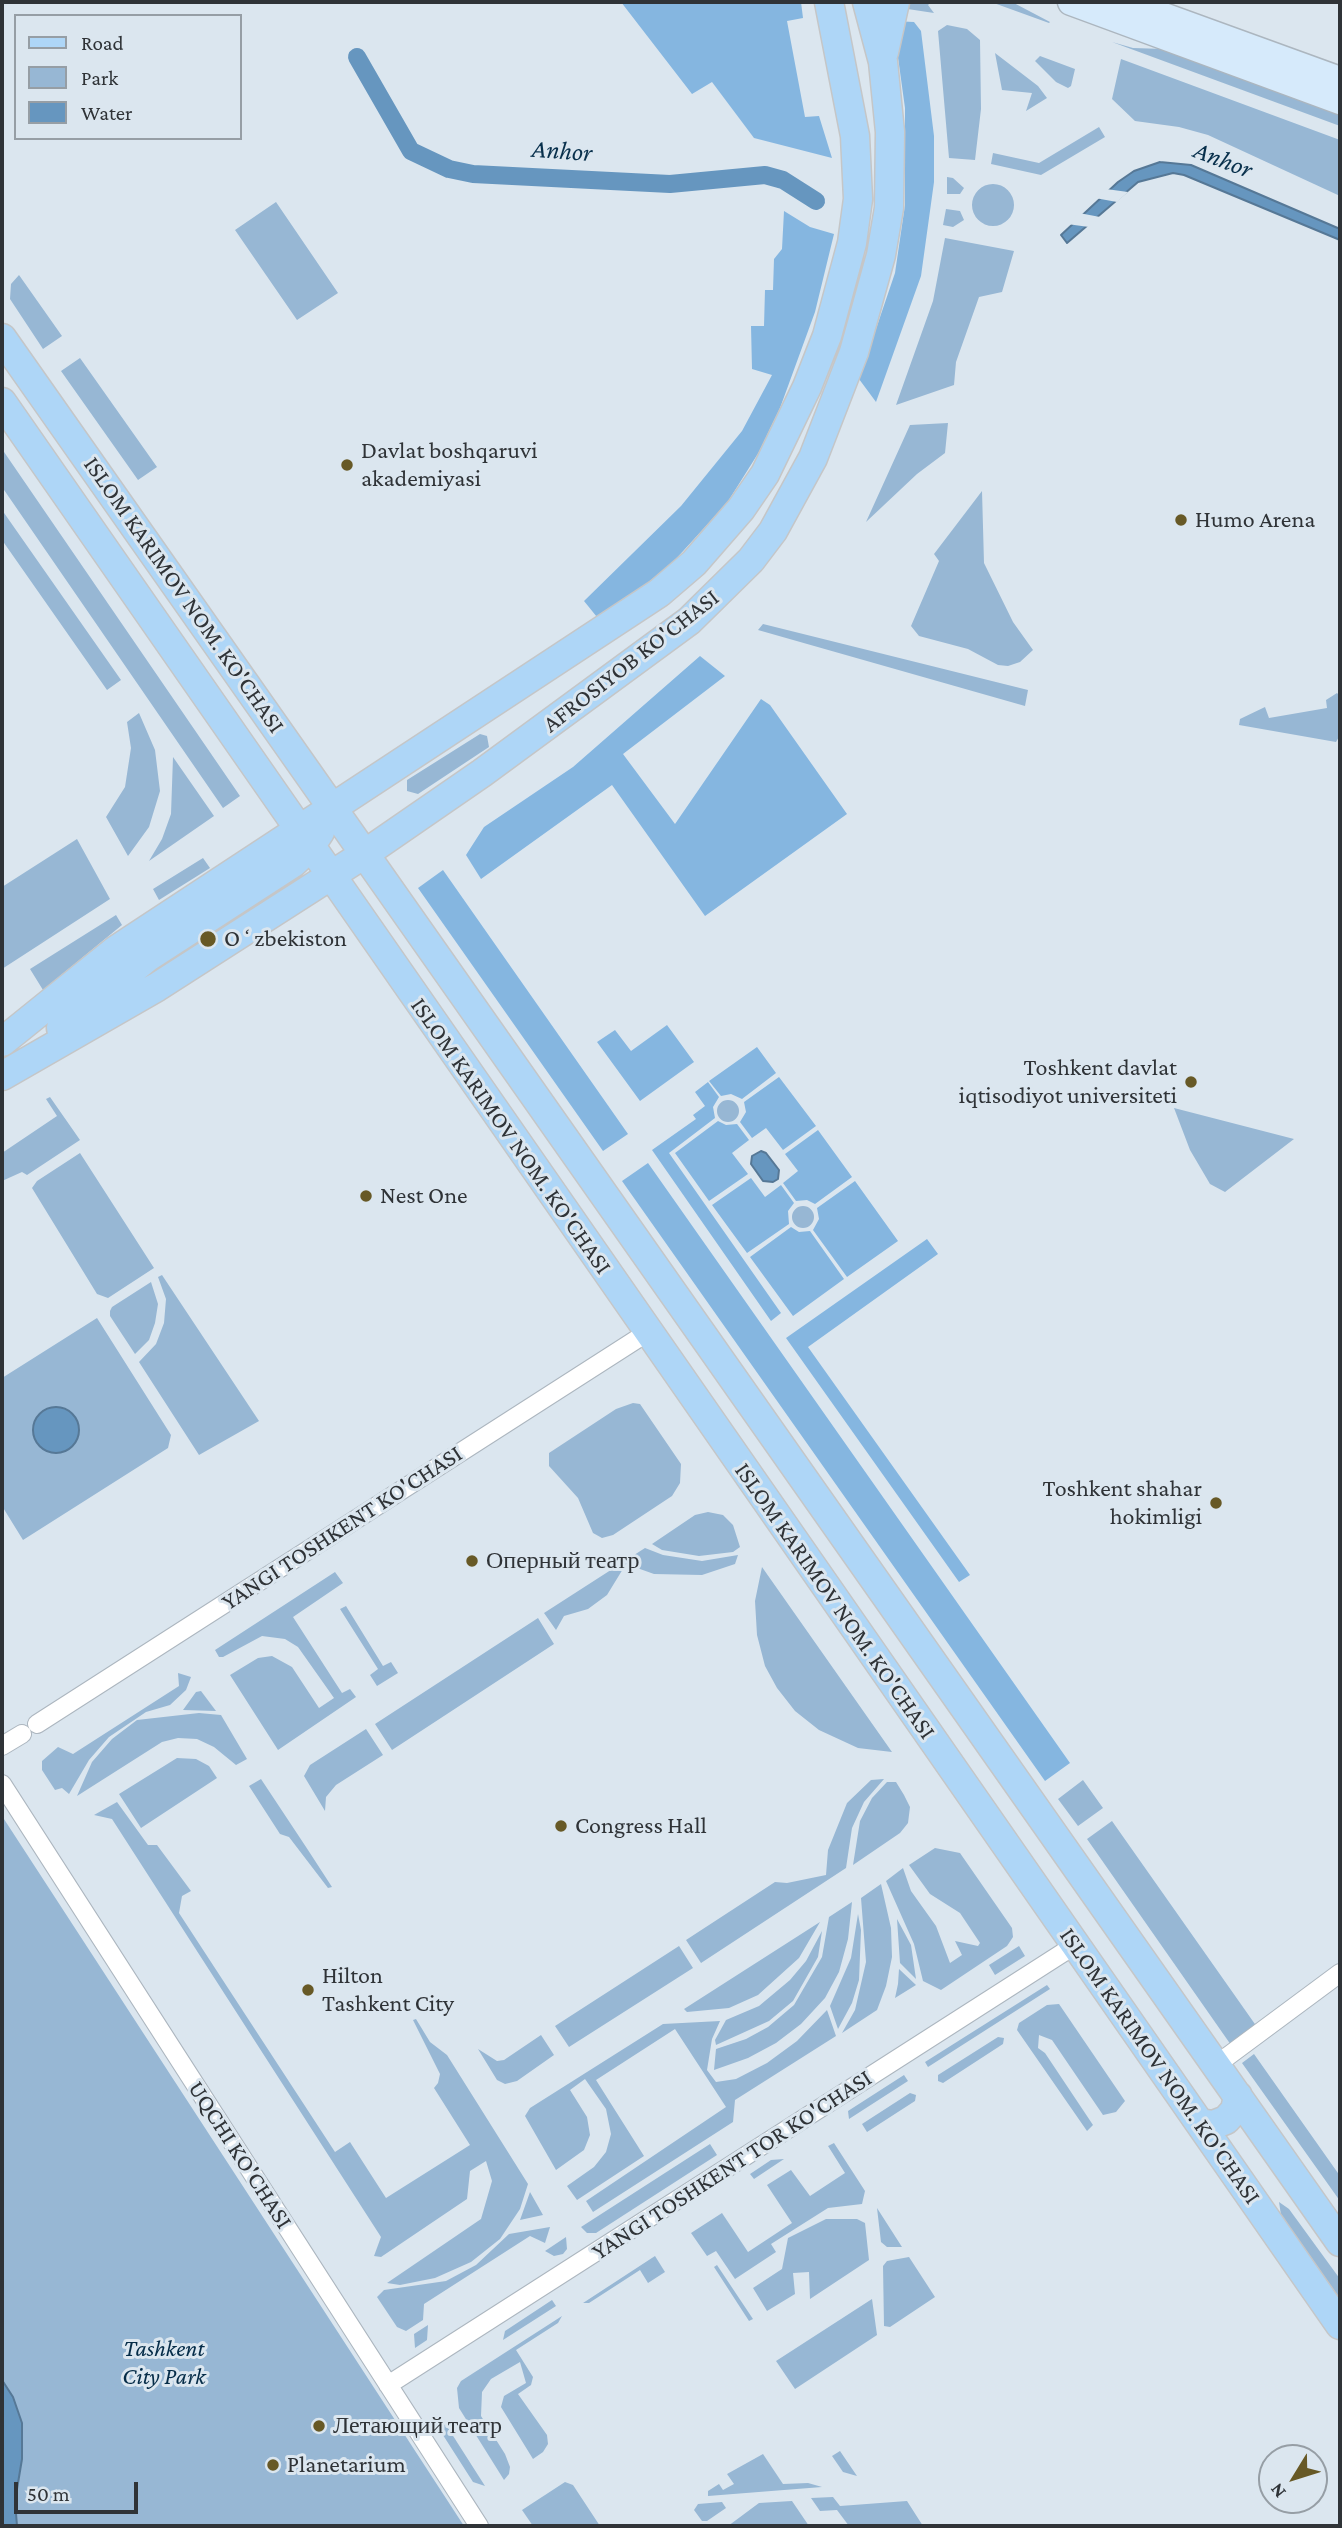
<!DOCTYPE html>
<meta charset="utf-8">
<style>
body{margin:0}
#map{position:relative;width:1342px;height:2528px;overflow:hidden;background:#dbe6ef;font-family:"Crimson Pro",serif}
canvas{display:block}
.frame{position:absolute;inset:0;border:4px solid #2f3337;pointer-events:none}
.legend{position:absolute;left:14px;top:14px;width:228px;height:126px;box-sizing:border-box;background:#dbe6ef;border:2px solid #969ea5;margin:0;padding:9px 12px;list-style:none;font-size:21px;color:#2f3337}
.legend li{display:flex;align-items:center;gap:14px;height:35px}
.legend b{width:35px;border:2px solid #969ea5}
.north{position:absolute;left:1258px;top:2444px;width:70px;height:70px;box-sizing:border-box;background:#dbe6ef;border:2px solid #969ea5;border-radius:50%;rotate:232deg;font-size:19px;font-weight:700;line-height:28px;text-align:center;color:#2f3337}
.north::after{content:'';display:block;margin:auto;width:24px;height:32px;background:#675926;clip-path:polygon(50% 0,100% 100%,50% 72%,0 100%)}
.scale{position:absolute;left:14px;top:2482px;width:124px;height:32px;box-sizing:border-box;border:4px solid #2f3337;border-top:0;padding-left:9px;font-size:21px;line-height:24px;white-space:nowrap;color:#2f3337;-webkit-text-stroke:5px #dbe6ef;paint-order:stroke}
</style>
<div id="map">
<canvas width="1342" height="2528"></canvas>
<div class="frame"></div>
<ul class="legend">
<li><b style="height:9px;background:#aed6f7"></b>Road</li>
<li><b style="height:19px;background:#97b7d4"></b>Park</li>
<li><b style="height:19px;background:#6696bf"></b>Water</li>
</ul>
<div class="north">N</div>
<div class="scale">50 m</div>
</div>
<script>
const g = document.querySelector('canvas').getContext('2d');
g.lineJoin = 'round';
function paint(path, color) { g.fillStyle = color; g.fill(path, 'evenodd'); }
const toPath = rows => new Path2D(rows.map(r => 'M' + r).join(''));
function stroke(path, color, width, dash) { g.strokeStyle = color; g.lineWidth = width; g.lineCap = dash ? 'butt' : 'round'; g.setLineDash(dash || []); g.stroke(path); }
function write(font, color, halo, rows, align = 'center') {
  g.font = font + ' "Crimson Pro",serif'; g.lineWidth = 6; g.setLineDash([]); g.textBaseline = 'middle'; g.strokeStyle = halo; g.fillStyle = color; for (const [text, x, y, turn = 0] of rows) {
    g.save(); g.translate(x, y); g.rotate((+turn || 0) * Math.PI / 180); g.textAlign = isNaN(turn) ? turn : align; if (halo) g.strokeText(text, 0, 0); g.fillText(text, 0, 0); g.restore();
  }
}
const green = toPath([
 [906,2,931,2,928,5,934,13,901,8],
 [991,2,1012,2,1050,22,1049,23],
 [947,25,967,29,980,40,981,109,975,160,949,158,938,31],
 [1112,42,1133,48,1164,49,1340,111,1340,126],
 [995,53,1038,86,1047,98,1026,111,1032,93,1002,90],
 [1040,56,1075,69,1071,86,1068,88,1056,82,1035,61],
 [1121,59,1340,140,1340,196,1208,135,1179,127,1135,121,1112,99],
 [1099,127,1105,137,1041,175,991,164,993,153,1039,163],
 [947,177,953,178,964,188,960,194,947,194],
 '972 205a21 21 0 1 1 42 0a21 21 0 1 1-42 0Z',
 [276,202,338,293,297,320,235,230],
 [946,209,960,211,964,220,953,227,943,225],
 [945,238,1014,251,1002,292,979,297,956,362,954,385,896,405,933,301],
 [19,275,62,336,43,349,10,299,11,284],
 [80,358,157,467,138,480,61,371],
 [948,423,945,453,917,474,866,522,910,425],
 [2,449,240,796,223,808,2,487],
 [982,491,984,563,1013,622,1033,650,1020,662,1008,666,998,665,968,649,919,636,911,626,939,561,934,554],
 [2,510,121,680,107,690,2,540],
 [763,624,1028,690,1025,706,758,630],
 [1337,693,1340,696,1340,735,1336,742,1239,725,1240,719,1265,707,1269,718,1327,708,1326,700],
 [139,713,155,750,160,791,149,827,128,856,106,817,125,787,131,748,127,722],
 [480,734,487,736,489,747,418,794,407,791,407,780],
 [173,757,214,816,149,861,162,839,171,814],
 [77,839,110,899,2,969,2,887],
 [203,858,210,868,159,900,153,889],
 [116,915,122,925,43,990,30,969],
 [50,1097,80,1140,27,1175,22,1172,2,1181,2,1153,57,1116,46,1099],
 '717 1111a11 11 0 1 1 22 0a11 11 0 1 1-22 0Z',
 [1174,1108,1294,1139,1225,1192,1210,1184,1190,1150],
 [80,1153,154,1268,108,1298,97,1294,32,1188,37,1181],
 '792 1217a11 11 0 1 1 22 0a11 11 0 1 1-22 0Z',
 [162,1275,259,1421,199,1455,139,1362,156,1344,164,1323,166,1299,158,1277],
 [151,1282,158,1304,155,1323,149,1340,135,1354,110,1316,110,1311,112,1307],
 [97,1318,171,1435,168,1448,23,1540,2,1506,2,1378],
 [633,1403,640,1404,681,1464,680,1483,672,1496,613,1535,602,1538,593,1533,578,1498,549,1466,549,1453,616,1409],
 [708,1512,723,1515,733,1525,740,1547,733,1552,699,1556,662,1550,652,1544,695,1515],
 [645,1548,663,1555,702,1561,738,1555,735,1564,702,1575,654,1574,626,1564,607,1595,588,1609,564,1616,556,1630,544,1613],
 [762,1567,892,1752,858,1748,819,1730,795,1711,777,1688,765,1666,757,1635,755,1601],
 [335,1572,343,1583,293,1617,342,1693,350,1689,356,1697,278,1750,230,1675,258,1658,272,1656,292,1667,319,1708,334,1698,298,1647,285,1639,262,1636,223,1657,219,1657,215,1650],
 [346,1606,383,1666,391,1662,398,1673,377,1686,370,1675,378,1669,340,1609],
 [538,1618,554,1644,392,1750,375,1724],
 [178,1673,191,1677,186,1690,170,1705,146,1712,109,1737,89,1760,69,1794,62,1788,55,1790,42,1770,42,1761,58,1747,73,1754,179,1686],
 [201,1691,216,1711,183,1710,196,1692],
 [199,1713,221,1715,247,1759,236,1765,214,1747,197,1739,178,1738,162,1742,77,1796,92,1762,112,1739,137,1720],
 [366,1729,383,1755,336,1785,326,1797,325,1811,304,1776,310,1765],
 [177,1758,196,1759,209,1766,217,1778,141,1828,119,1794],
 [261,1779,308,1850,332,1887,328,1888,289,1837,280,1834,249,1786],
 [884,1779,864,1802,852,1828,846,1868,701,1963,686,1940,775,1882,787,1883,826,1875,828,1850,847,1803,871,1780],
 [1083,1780,1103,1808,1078,1826,1058,1799],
 [887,1782,896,1782,904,1795,910,1807,908,1823,900,1833,853,1865,860,1821,872,1798],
 [117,1802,148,1845,157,1845,191,1891,182,1896,179,1913,335,2152,350,2142,386,2198,470,2145,434,2088,438,2083,440,2074,413,2020,416,2019,430,2042,447,2055,528,2184,520,2209,500,2239,471,2262,435,2278,400,2285,387,2283,481,2219,492,2181,486,2161,470,2171,467,2199,381,2257,374,2256,381,2237,112,1819,94,1815],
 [2,1816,464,2526,2,2526],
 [1112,1821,1257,2027,1231,2045,1087,1839],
 [935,1848,960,1853,1012,1928,1013,1937,1007,1946,941,1990,923,1981,914,1944,886,1881,903,1868,911,1891,936,1926,950,1963,962,1955,955,1941,978,1946,980,1943,960,1913,930,1894,909,1865],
 [881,1884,891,1928,892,1957,886,1986,877,2010,842,2033,855,2010,866,1962,861,1898],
 [852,1902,848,1939,839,1972,825,1998,801,2024,776,2043,748,2058,714,2070,716,2049,746,2039,768,2027,794,2005,822,1957,829,1917],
 [858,1914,861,1930,859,1980,852,2003,838,2029,830,2006,851,1958],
 [897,1919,911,1945,916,1979,900,1963],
 [820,1922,799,1958,758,1995,729,2008,687,2012,684,2009],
 [822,1931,818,1957,793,2001,769,2021,716,2045,715,2040,726,2020,759,2006,790,1980,806,1961],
 [679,1946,693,1968,569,2047,555,2026],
 [1019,1946,1025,1956,995,1975,989,1965],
 [899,1969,916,1985,895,1998,898,1984],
 [1047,1985,1050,1989,928,2067,925,2062],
 [1059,2004,1125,2101,1116,2112,1103,2115,1052,2040,1039,2035,1038,2048,1045,2053,1093,2125,1087,2131,1017,2030,1019,2023,1047,2005],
 [827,2010,836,2036,735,2100,733,2122,593,2212,586,2201,726,2107,675,2029,596,2080,644,2156,577,2200,567,2186,594,2167,606,2152,611,2134,606,2109,585,2079,570,2090,587,2117,590,2135,584,2150,556,2170,525,2116,530,2108,663,2024,720,2021,712,2039,707,2070,716,2082,736,2079,767,2063,797,2041],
 [541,2035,554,2055,517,2081,505,2084,497,2080,478,2049,497,2061,504,2060],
 [998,2037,1004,2038,1003,2044,943,2083,938,2081,938,2075],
 [1254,2054,1340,2176,1340,2201,1242,2063],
 [904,2075,908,2081,849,2119,848,2111],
 [910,2093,916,2095,915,2101,867,2132,862,2124],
 [834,2143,865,2191,862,2204,828,2208,771,2244,776,2252,735,2279,716,2251,707,2256,691,2233,722,2213,748,2252,792,2223,767,2185,791,2170,810,2196,845,2173,828,2146],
 [710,2144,717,2155,596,2233,587,2233,581,2227],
 [784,2159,754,2179,750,2174,771,2160],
 [530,2192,543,2215,520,2220],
 [1279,2202,1289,2209,1340,2279,1340,2299,1281,2215],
 [877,2208,902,2247,887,2247,881,2242],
 [826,2219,857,2219,865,2223,869,2260,810,2299,809,2272,793,2273,795,2294,767,2311,753,2288,782,2269,788,2238],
 [550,2227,545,2243,530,2236,424,2304,423,2320,406,2331,397,2327,377,2297,384,2290,446,2281,476,2265,509,2234],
 [566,2237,567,2249,563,2254,554,2256,545,2251],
 [655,2256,665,2272,648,2283,640,2270,589,2303,583,2303],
 [909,2257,935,2297,890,2327,884,2326,883,2266,887,2261],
 [717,2265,753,2319,749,2321,714,2267],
 [872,2299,877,2335,795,2389,776,2361],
 [552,2300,556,2306,503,2340,505,2331],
 [562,2316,558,2323,516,2350,533,2377,531,2385,518,2394,547,2435,548,2444,543,2452,533,2459,501,2407,504,2396,526,2383,520,2362,491,2379,482,2392,481,2416,505,2454,510,2467,509,2474,504,2480,459,2408,457,2388,461,2381],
 [428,2325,427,2340,415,2348,414,2334],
 [441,2417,485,2486,473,2482,434,2421],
 [840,2451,857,2476,843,2472,832,2456],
 [763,2454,783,2484,808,2483,822,2487,708,2496,708,2491,719,2484,723,2490,734,2484,727,2474],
 [565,2482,573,2485,600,2526,533,2526,522,2510],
 [833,2497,840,2506,907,2501,923,2526,849,2526,837,2510,820,2511,811,2498],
 [792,2501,809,2526,728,2526,759,2503],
 [722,2502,726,2508,707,2521,702,2521,694,2510,698,2504]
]);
const forest = toPath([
 [621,2,801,2,803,18,787,21,805,117,819,116,832,158,754,138,712,82,692,94],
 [893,21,914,22,921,31,934,136,934,182,921,276,876,402,859,379,895,273,905,205,905,108],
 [784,211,810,227,834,234,815,312,780,408,759,452,727,503,674,561,601,622,584,601,681,506,742,431,772,375,752,369,751,326,764,326,765,290,773,290,774,259,782,249],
 [700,656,725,676,623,754,675,824,761,699,770,705,847,814,705,916,612,785,481,879,466,855,484,827,573,767],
 [443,870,628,1134,603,1151,418,888],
 [667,1025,694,1062,640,1101,597,1042,615,1030,631,1051],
 [757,1047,776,1073,742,1099,731,1094,721,1096,709,1081],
 [779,1077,816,1126,783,1150,766,1128,752,1138,740,1122,746,1112,744,1102],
 [708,1082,719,1097,713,1107,715,1118,669,1153,781,1313,771,1321,652,1150,696,1119,693,1115,705,1106,695,1092],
 [718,1121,726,1125,737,1124,749,1140,732,1153,748,1174,709,1201,675,1153],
 [818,1130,852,1177,815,1204,807,1200,796,1201,783,1183,798,1171,785,1154],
 [648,1163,1070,1763,1045,1781,622,1181],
 [751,1178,765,1197,781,1185,794,1203,788,1211,789,1224,747,1253,712,1205],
 [855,1181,898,1241,847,1277,813,1230,819,1219,817,1208],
 [791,1227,799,1232,810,1231,844,1279,793,1316,750,1257],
 [927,1239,938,1254,808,1347,970,1575,959,1582,786,1338]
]);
const water = toPath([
 [1160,162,1191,165,1340,229,1340,240,1184,175,1173,173,1138,182,1067,243,1061,235,1118,182,1134,171,1160,162],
 [761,1151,766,1153,779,1170,778,1179,773,1182,763,1181,751,1164,752,1156,761,1151],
 '33 1430a23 23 0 1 1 46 0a23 23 0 1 1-46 0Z',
 [2,2380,13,2397,22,2423,22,2459,15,2501,17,2526,2,2526,2,2380]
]);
const pier = toPath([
 [1106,189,1128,192,1117,202,1095,198],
 [1079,213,1100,217,1089,227,1067,224]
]);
const canal = toPath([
 [357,57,411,151,449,169,473,174,670,184,765,175,783,180,816,201]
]);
const minor = toPath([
 [37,1724,648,1332],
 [2,1746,22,1734],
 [2,1784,479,2526],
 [1216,2065,1340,1973],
 [388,2385,1075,1945]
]);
const secondary = toPath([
 [1071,2,1340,101],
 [1125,2,1340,80]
]);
const primary = toPath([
 [884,52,895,2],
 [2,338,1340,2242],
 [2,402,1340,2325],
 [61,1028,148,957,293,863,310,847,320,832],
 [2,1042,116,950,659,593,694,563,741,509,765,474,807,387,827,336,852,243,858,199,855,136,829,2],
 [2,1076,157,987,366,853,482,773,689,621,751,560,773,531,813,458,854,352,881,255,889,208,890,132,883,62,867,2],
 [1200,2123,1213,2125,1226,2120,1235,2110,1238,2096]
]);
const markers = [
 [347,465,7,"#675926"],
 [1181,520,7,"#675926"],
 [208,939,9,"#675926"],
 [1191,1082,7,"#675926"],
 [366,1196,7,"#675926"],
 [1216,1503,7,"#675926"],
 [472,1561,7,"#675926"],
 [561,1826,7,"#675926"],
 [308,1990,7,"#675926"],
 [319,2426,7,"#675926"],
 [273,2465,7,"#675926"]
];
const poiNames = [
 ["Davlat boshqaruvi",361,451],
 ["akademiyasi",361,479],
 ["Humo Arena",1195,520],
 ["Oʻzbekiston",224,939],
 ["Toshkent davlat",1177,1068,"right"],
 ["iqtisodiyot universiteti",1177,1096,"right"],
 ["Nest One",380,1196],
 ["Toshkent shahar",1202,1489,"right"],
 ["hokimligi",1202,1517,"right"],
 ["Оперный театр",486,1561],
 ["Congress Hall",575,1826],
 ["Hilton",322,1976],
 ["Tashkent City",322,2004],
 ["Летающий театр",333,2426],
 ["Planetarium",287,2465]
];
const streetNames = [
 ["ISLOM KARIMOV NOM. KO'CHASI",184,595,55],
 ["AFROSIYOB KO'CHASI",631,661,-38],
 ["ISLOM KARIMOV NOM. KO'CHASI",511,1136,55],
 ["YANGI TOSHKENT KO'CHASI",342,1528,-33],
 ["ISLOM KARIMOV NOM. KO'CHASI",835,1601,55],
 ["ISLOM KARIMOV NOM. KO'CHASI",1160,2066,55],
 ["UQCHI KO'CHASI",240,2155,57],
 ["YANGI TOSHKENT TOR KO'CHASI",732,2165,-33]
];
const parkNames = [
 ["Tashkent",164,2349],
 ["City Park",164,2377]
];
const waterNames = [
 ["Anhor",562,151,4],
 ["Anhor",1223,160,21]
];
paint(green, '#97b7d4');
paint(forest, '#85b6e0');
paint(water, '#6696bf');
stroke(water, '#567896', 2);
paint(pier, '#dbe6ef');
stroke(canal, '#6696bf', 18);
stroke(minor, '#acb6bf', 20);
stroke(secondary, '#acb6bf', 29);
stroke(primary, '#c5c6c7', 31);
stroke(minor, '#fff', 18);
stroke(secondary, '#d6eafb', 26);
stroke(primary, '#aed6f7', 28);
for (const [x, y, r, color] of markers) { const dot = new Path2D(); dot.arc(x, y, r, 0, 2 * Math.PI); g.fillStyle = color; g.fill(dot); stroke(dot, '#dbe6ef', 2.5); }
write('24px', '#2f3337', '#dbe6ef', poiNames, 'left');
write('24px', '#2f3337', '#dbe6ef', streetNames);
write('italic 24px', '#052c48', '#dbe6ef', parkNames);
write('italic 26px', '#08304c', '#dbe6ef', waterNames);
</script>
